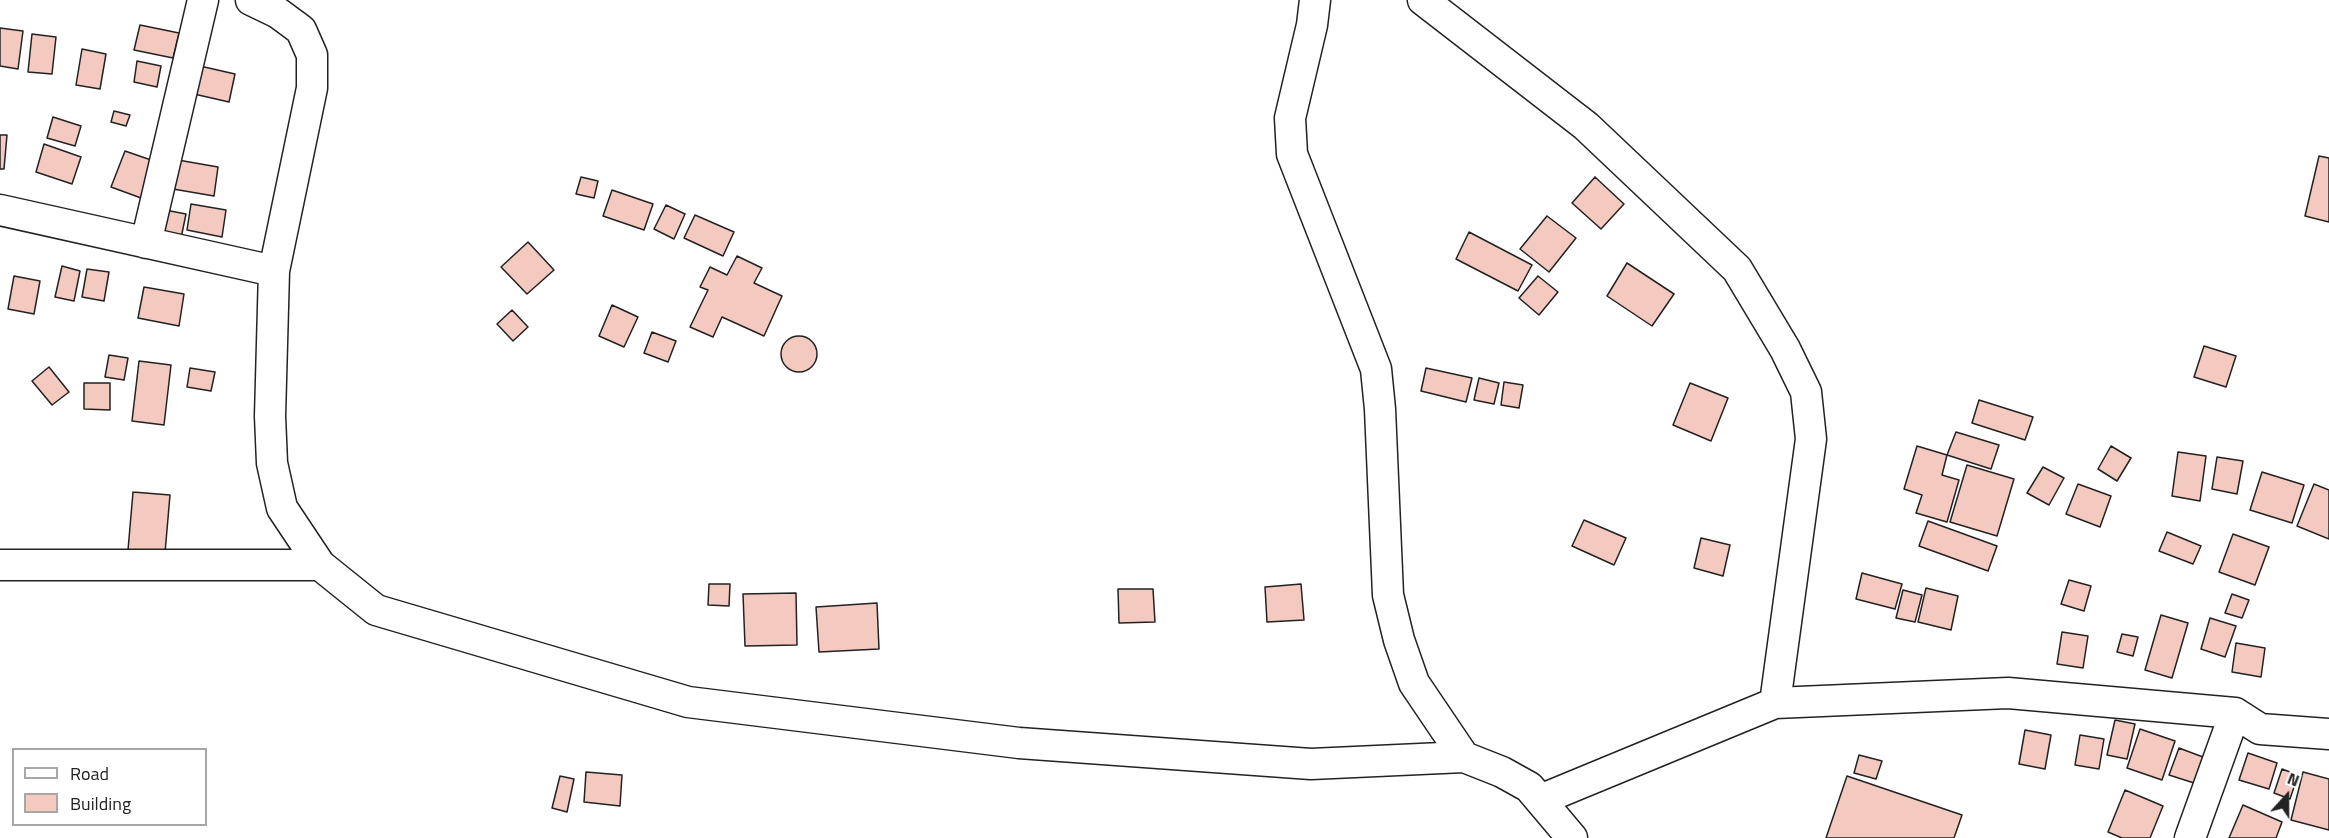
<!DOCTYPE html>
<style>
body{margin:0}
#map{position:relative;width:2329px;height:838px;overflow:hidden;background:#fff;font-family:"Titillium Web",sans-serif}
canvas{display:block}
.legend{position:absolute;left:12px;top:748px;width:195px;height:78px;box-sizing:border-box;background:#fff;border:2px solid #a7a7a7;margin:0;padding:8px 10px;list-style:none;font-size:18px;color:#222}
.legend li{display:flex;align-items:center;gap:12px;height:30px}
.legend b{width:30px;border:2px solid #a7a7a7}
.north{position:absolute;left:2257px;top:766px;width:60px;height:60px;-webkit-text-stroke:4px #fff;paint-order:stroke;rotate:21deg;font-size:16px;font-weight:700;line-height:24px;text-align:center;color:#222}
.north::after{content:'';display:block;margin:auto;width:21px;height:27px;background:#222;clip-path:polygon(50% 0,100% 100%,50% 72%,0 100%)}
</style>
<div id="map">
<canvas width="2329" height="838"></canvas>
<ul class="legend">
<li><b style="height:8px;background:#fff"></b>Road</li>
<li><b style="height:16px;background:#f3c9c0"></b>Building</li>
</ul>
<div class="north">N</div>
</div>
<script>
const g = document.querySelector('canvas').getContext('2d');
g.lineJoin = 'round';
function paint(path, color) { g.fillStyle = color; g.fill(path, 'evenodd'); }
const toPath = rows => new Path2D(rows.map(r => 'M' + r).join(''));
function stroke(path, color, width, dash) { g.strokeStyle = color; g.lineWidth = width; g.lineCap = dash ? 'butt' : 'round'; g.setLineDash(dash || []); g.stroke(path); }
const building = toPath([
 [140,25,179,33,173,58,134,50,140,25],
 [0,28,23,31,18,69,0,66,0,28],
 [32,34,56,37,52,74,28,72,32,34],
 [82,49,106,54,100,89,76,85,82,49],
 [137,61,161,66,157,87,134,82,137,61],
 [200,66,235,74,229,102,194,94,200,66],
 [114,111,130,115,126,126,111,122,114,111],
 [53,117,81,126,75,146,47,138,53,117],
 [0,135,7,135,4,169,0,169,0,135],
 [44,144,81,157,72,184,36,172,44,144],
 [125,151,154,161,141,198,111,187,125,151],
 [2319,156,2329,158,2329,222,2305,216,2319,156],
 [178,160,218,167,214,196,173,189,178,160],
 [581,177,598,181,594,198,576,194,581,177],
 [1595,177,1624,204,1601,229,1572,203,1595,177],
 [612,190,653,204,644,230,603,216,612,190],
 [191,204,226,210,222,237,187,230,191,204],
 [666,205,685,214,674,239,654,229,666,205],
 [160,209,186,214,180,243,155,238,160,209],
 [695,215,734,232,723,256,684,238,695,215],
 [1547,216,1576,238,1549,272,1520,249,1547,216],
 [1469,232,1532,265,1518,291,1456,259,1469,232],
 [528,242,554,270,527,294,501,267,528,242],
 [737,256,762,268,754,283,782,296,764,336,722,317,713,337,690,327,708,290,700,287,710,267,727,275,737,256],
 [1627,263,1674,294,1652,326,1607,296,1627,263],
 [62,266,80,271,74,301,55,297,62,266],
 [87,269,109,272,104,301,82,297,87,269],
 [14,276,40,281,34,314,8,309,14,276],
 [1538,276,1558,292,1539,315,1519,298,1538,276],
 [144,287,184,294,179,326,138,318,144,287],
 [612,305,638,317,624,347,599,336,612,305],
 [512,310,528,327,513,341,497,324,512,310],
 [652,332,676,341,668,362,644,353,652,332],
 '781 354a18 18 0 1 1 36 0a18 18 0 1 1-36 0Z',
 [2204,346,2236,356,2226,387,2194,377,2204,346],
 [109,355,128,358,124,380,105,377,109,355],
 [139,361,171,365,164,425,132,421,139,361],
 [49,367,69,392,52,405,32,381,49,367],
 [190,368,215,372,211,391,187,387,190,368],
 [1426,368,1472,378,1466,402,1421,391,1426,368],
 [1479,378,1499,383,1494,404,1474,400,1479,378],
 [1504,382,1523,385,1519,408,1501,405,1504,382],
 [84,383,110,383,110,410,84,409,84,383],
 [1690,383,1728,398,1711,441,1673,425,1690,383],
 [1979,400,2033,417,2025,440,1972,423,1979,400],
 [1956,432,1999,445,1991,469,1947,455,1956,432],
 [1917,446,1947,455,1942,475,1959,480,1947,522,1916,513,1922,495,1904,489,1917,446],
 [2111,446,2131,458,2117,481,2098,469,2111,446],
 [2178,452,2206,456,2200,501,2172,496,2178,452],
 [2217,457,2243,461,2237,494,2212,489,2217,457],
 [1967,465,2014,479,1997,536,1950,522,1967,465],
 [2043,467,2064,478,2049,505,2027,493,2043,467],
 [2262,472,2304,485,2292,523,2250,510,2262,472],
 [2078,484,2111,496,2100,527,2066,514,2078,484],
 [2314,484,2329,490,2329,539,2297,526,2314,484],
 [133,492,170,495,165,553,128,550,133,492],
 [1584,520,1626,538,1614,565,1572,546,1584,520],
 [1928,521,1997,546,1988,571,1919,546,1928,521],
 [2167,532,2201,546,2193,564,2159,551,2167,532],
 [2233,534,2269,547,2255,585,2219,572,2233,534],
 [1701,538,1730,545,1723,576,1694,568,1701,538],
 [1862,573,1902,584,1895,609,1856,599,1862,573],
 [2069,580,2091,586,2084,611,2061,604,2069,580],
 [709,584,730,584,729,606,708,605,709,584],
 [1301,584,1304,620,1267,622,1265,587,1301,584],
 [1926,588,1958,596,1951,630,1918,622,1926,588],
 [1118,589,1153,589,1155,622,1119,623,1118,589],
 [1903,590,1922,595,1915,622,1896,618,1903,590],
 [796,593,797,645,745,646,743,594,796,593],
 [2232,594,2249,600,2242,618,2225,613,2232,594],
 [877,603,879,649,819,652,816,607,877,603],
 [2161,615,2188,623,2172,678,2145,670,2161,615],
 [2210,618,2236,626,2225,657,2201,649,2210,618],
 [2062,632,2088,636,2083,668,2057,664,2062,632],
 [2122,634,2138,637,2133,656,2117,652,2122,634],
 [2236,643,2265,648,2261,677,2232,672,2236,643],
 [2115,720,2135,724,2127,759,2107,755,2115,720],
 [2140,729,2175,741,2162,780,2127,768,2140,729],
 [2025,730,2051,735,2045,769,2019,764,2025,730],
 [2080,735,2104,739,2099,769,2075,765,2080,735],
 [2179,748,2203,757,2194,783,2169,775,2179,748],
 [2248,753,2277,763,2269,789,2239,780,2248,753],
 [1859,755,1882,761,1876,779,1854,773,1859,755],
 [2282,769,2298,775,2290,799,2274,793,2282,769],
 [586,772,622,775,620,806,584,802,586,772],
 [2303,772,2329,779,2329,830,2291,820,2303,772],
 [560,776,574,779,567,812,552,808,560,776],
 [1847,776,1962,815,1954,838,1826,838,1847,776],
 [2125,790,2163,806,2150,838,2122,838,2108,832,2125,790],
 [2243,805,2282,822,2276,838,2229,838,2243,805]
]);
const street = toPath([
 [251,0,278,13,301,30,312,55,312,88,274,271,270,416,272,463,282,508,320,565,376,610,688,702,1019,743,1311,764,1464,757,1502,772,1529,787,1572,838],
 [1315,0,1312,25,1290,118,1292,154,1376,369,1380,409,1388,595,1399,640,1414,683,1464,757],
 [1423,0,1586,126,1737,269,1785,349,1806,392,1811,439,1775,703,1540,800],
 [0,210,274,271],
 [146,243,203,0],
 [0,565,320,565],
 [1775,703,2008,693,2235,713],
 [2190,838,2235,713,2260,729,2329,734]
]);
paint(building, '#f3c9c0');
stroke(building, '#222', 1.5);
stroke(street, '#222', 33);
stroke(street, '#fff', 30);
</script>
